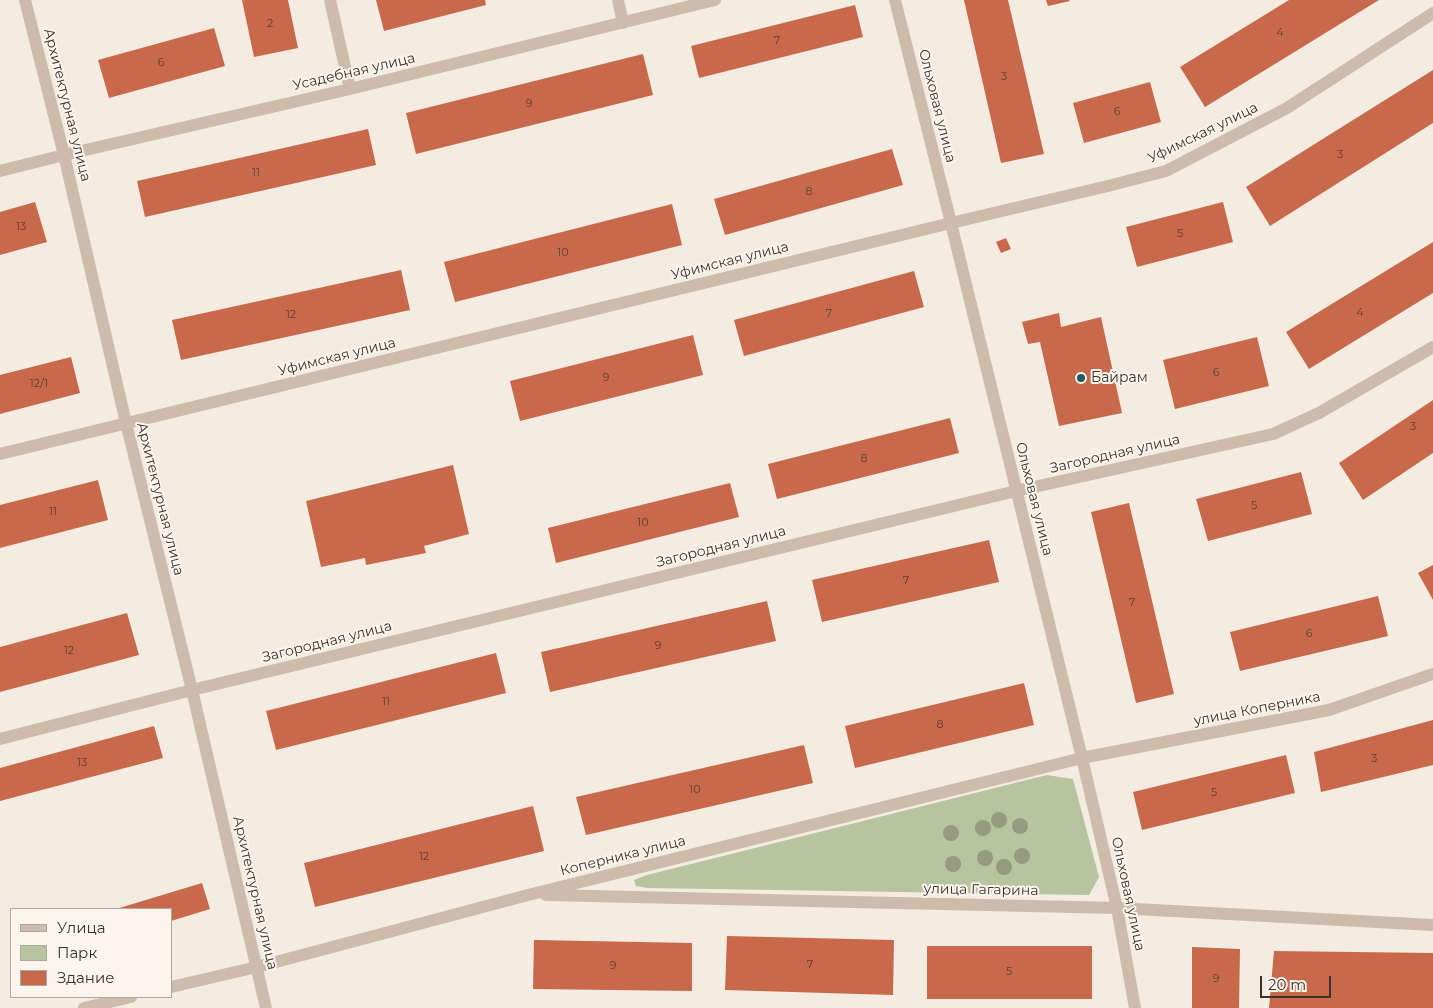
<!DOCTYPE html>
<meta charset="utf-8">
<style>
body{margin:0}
#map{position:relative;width:1433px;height:1008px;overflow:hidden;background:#f4ebe1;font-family:Montserrat,sans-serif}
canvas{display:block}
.legend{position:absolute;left:10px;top:908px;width:162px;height:90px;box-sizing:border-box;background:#fbf5ee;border:1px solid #aea6a0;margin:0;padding:6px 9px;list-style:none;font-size:15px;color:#3b302b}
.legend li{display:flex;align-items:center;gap:10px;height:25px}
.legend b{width:25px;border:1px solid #aea6a0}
.scale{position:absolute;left:1260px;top:976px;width:71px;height:22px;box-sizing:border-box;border:2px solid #3b302b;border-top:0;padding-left:6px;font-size:15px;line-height:18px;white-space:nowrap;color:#3b302b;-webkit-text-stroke:4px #fbf5ee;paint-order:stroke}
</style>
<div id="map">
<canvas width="1433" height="1008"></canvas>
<ul class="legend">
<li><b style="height:6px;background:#cdbbac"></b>Улица</li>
<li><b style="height:14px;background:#b8c4a0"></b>Парк</li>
<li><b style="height:14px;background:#c8694b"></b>Здание</li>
</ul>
<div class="scale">20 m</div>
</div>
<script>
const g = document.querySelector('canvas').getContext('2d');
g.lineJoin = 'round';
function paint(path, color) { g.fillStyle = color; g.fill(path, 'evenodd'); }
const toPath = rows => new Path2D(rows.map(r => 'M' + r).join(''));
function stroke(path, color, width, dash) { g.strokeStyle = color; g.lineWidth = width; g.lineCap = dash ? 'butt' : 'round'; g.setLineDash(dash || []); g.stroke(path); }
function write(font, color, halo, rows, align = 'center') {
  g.font = font + ' Montserrat,sans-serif'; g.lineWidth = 4; g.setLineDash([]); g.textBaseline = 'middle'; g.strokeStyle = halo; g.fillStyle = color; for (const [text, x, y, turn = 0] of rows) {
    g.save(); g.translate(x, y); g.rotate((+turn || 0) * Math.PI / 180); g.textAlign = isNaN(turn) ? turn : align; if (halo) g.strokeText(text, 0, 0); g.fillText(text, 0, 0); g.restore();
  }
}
const green = toPath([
 [1047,775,1073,779,1099,877,1089,895,648,888,636,886,634,880,647,875]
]);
const building = toPath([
 [242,0,288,0,298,48,254,57],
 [376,0,485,0,486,5,384,31],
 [964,0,1008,0,1044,154,1001,163],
 [1046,0,1069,0,1070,1,1048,6],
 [1289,0,1379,0,1205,107,1180,67],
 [855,5,863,37,699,78,691,46],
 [214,28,225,66,109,98,98,60],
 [643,54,653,95,416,154,406,113],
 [1433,70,1433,123,1270,226,1246,187],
 [1150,82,1161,122,1084,143,1073,103],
 [368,129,376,165,145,217,137,181],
 [892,149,903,185,725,235,714,199],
 [35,202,47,242,0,255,0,212],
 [1223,202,1233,242,1137,267,1126,227],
 [672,204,682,245,455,302,444,262],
 [1006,238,1011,249,1001,253,996,242],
 [1433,242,1433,293,1309,369,1286,332],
 [401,270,410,310,181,360,172,320],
 [914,271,924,307,744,356,734,320],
 [1059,313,1061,327,1101,317,1122,413,1059,426,1040,342,1028,344,1022,322],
 [693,335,703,375,520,421,510,381],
 [1257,337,1269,386,1175,409,1163,360],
 [71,357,80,393,0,414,0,375],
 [1433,400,1433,453,1363,500,1339,463],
 [950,418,959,453,777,499,768,464],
 [453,465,469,534,424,546,426,553,366,565,365,558,321,567,306,501],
 [1301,472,1312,514,1208,541,1196,499],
 [98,480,108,520,0,548,0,505],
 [730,483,739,517,556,563,548,528],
 [1129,503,1174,694,1136,703,1091,512],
 [989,540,999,582,822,622,812,580],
 [1433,565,1433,600,1418,573],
 [1378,596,1388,636,1240,671,1230,632],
 [767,601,776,641,550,692,541,652],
 [127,613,139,655,0,692,0,647],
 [496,653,506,693,276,750,266,711],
 [1024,683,1034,725,855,768,845,726],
 [1433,720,1433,765,1321,792,1314,752],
 [154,726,163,758,0,801,0,768],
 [804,745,813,783,586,835,576,797],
 [1286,755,1295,793,1142,830,1133,792],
 [533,806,544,851,315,907,304,863],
 [202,883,210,909,171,921,171,909,116,909],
 [727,936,894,940,893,995,725,990],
 [534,940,692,943,692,991,533,989],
 [927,946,1092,946,1092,999,927,999],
 [1192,947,1240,949,1239,1008,1192,1008],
 [1274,951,1433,953,1433,1008,1269,1008]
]);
const minor = toPath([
 [25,0,64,155,126,423,192,690,266,1008],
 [330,0,350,89],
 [618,0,623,23],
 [895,0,951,223,1082,758,1117,908,1135,1008],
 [0,171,64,155,350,89,715,0],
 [0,454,951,223,1108,186,1166,171,1287,108,1433,13],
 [0,739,192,690,1016,491,1273,434,1319,413,1433,347],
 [546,895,1117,908,1433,925],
 [171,987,257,967,528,895,1082,758,1329,710,1433,674],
 [84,1008,131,997]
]);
const trees = [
 [999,820],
 [1020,826],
 [983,828],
 [951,833],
 [1022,856],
 [985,858],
 [953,864],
 [1004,867]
];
const markers = [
 [1081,378,5,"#1f5a5e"]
];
const numberNames = [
 ["2",270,24],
 ["4",1280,33],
 ["7",777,41],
 ["6",161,63],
 ["3",1004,77],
 ["9",529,104],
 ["6",1117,112],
 ["3",1340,155],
 ["11",256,173],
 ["8",809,192],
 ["13",21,227],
 ["5",1180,234],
 ["10",563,253],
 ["4",1360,313],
 ["7",829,314],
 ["12",291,315],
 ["6",1216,373],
 ["9",606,378],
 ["12/1",39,384],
 ["3",1413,427],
 ["8",864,459],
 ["5",1254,506],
 ["11",53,512],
 ["10",643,523],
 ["7",906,581],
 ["7",1132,603],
 ["6",1309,634],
 ["9",658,646],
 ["12",69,651],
 ["11",386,702],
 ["8",940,725],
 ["3",1374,759],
 ["13",82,763],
 ["10",695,790],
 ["5",1214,793],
 ["12",424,857],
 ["7",810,965],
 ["9",613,966],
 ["5",1009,972],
 ["9",1216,979]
];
const streetNames = [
 ["Усадебная улица",354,72,-13],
 ["Архитектурная улица",67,105,76],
 ["Ольховая улица",937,106,76],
 ["Уфимская улица",1203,133,-26],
 ["Уфимская улица",730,261,-14],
 ["Уфимская улица",337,357,-14],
 ["Загородная улица",1115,454,-13],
 ["Архитектурная улица",160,499,76],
 ["Ольховая улица",1034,499,76],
 ["Загородная улица",721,547,-14],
 ["Загородная улица",327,642,-14],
 ["улица Коперника",1257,709,-11],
 ["Коперника улица",623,856,-14],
 ["улица Гагарина",981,890,1],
 ["Архитектурная улица",255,893,77],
 ["Ольховая улица",1128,894,78]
];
const poiNames = [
 ["Байрам",1091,378]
];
paint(green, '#b8c4a0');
paint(building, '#c8694b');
stroke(minor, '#cdbbac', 12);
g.fillStyle = '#969b7f';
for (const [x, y] of trees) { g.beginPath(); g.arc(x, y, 8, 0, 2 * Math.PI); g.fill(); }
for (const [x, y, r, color] of markers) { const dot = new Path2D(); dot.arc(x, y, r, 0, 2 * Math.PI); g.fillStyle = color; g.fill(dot); stroke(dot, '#fbf5ee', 2); }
write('11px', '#5e3e33', null, numberNames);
write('14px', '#3b302b', '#fbf5ee', streetNames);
write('14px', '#3b302b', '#fbf5ee', poiNames, 'left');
</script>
